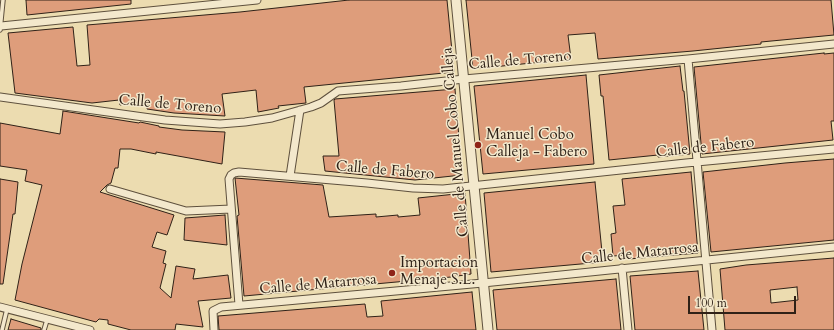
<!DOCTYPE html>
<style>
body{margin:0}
#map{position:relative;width:834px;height:330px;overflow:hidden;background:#ecdcb0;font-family:Cardo,serif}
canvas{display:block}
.scale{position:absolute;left:688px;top:296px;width:108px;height:18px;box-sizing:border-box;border:2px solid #2f2117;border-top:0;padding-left:5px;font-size:12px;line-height:14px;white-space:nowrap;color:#2f2117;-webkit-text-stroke:3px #f3e8cc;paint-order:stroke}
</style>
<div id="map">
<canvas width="834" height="330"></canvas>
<div class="scale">100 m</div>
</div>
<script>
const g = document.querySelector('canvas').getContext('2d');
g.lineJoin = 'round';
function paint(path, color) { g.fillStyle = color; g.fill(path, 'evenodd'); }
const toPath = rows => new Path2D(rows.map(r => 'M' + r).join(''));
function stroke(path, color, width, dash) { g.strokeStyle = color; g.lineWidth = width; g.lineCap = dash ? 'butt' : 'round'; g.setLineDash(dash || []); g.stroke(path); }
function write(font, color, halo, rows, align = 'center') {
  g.font = font + ' Cardo,serif'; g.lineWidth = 3; g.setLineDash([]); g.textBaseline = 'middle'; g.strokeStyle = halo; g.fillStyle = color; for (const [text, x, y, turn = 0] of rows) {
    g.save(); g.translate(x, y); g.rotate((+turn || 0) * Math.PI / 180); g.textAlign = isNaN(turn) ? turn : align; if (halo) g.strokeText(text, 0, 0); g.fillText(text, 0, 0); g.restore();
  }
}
const building = toPath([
 [26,0,131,0,131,4,27,15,26,0],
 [349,0,447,0,454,72,304,87,306,103,278,106,279,108,258,112,256,90,222,94,225,116,174,113,147,109,147,101,120,105,119,100,92,103,15,93,8,33,73,27,77,66,90,65,87,25,240,12,349,0],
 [466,0,831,0,834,35,761,42,761,44,693,51,598,59,595,33,568,35,571,59,473,69,466,0],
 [824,53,824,54,834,53,834,121,831,121,833,140,702,154,694,67,824,53],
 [680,66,683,91,684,91,690,154,658,157,658,155,609,160,603,96,601,96,599,75,680,66],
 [586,75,594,164,483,174,474,86,586,75],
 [455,89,462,175,415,180,325,171,323,156,339,156,334,100,335,99,455,89],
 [63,111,139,123,140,122,159,126,159,127,182,130,225,132,222,164,156,152,156,154,131,149,120,149,118,168,115,168,111,183,107,185,100,192,174,215,167,235,157,232,152,247,166,251,163,263,166,264,160,288,171,298,176,266,195,269,193,279,228,275,231,298,198,301,203,327,176,324,175,330,131,330,108,324,108,320,99,319,96,322,15,300,22,264,42,185,25,181,27,170,0,166,0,123,60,134,63,111],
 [834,159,834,240,711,252,703,172,785,163,834,159],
 [691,172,698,253,629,259,628,255,613,256,611,234,616,233,613,206,625,205,622,179,691,172],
 [235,178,323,185,329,217,376,214,376,217,398,215,398,217,420,215,418,198,465,193,471,274,451,277,244,296,237,216,239,215,235,178],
 [0,179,18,182,15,214,13,214,3,284,0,284,0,179],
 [595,182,603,262,491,272,484,193,595,182],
 [225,215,227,245,184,240,185,218,225,215],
 [834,258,834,330,725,330,720,269,746,265,834,258],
 [797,287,798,300,771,303,770,290,797,287],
 [698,271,704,330,635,330,630,276,698,271],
 [616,279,621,330,497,330,493,290,616,279],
 [472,292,476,330,219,330,218,316,365,304,367,317,383,316,381,301,472,292],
 [11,319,41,328,41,330,8,330,11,319]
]);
const service = toPath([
 [0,30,3,0],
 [2,330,7,309],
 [44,330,47,320]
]);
const minor = toPath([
 [1,26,257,0],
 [688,59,712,330],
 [0,97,165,120,220,124,245,122,272,118,311,107,321,103,338,91,401,86,464,79,688,59,834,44],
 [290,176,300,110],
 [110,189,186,211,231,209],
 [622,268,628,330],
 [239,305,229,179,231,175,234,173,239,172,367,183,413,188,443,189,686,163,834,149],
 [0,307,90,330],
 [214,330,213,311,221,307,483,283,834,247]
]);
const tertiary = toPath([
 [456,0,488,330]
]);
const markers = [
 [478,145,4,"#8f2418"],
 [392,273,4,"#8f2418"]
];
const streetNames = [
 ["Calle de Toreno",520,61,-5],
 ["Calle de Toreno",170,105,5],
 ["Calle de Manuel Cobo Calleja",456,142,-95],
 ["Calle de Fabero",705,148,-6],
 ["Calle de Fabero",385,171,5],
 ["Calle de Matarrosa",640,254,-6],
 ["Calle de Matarrosa",318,285,-5]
];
const poiNames = [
 ["Manuel Cobo",486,136],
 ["Calleja - Fabero",486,153],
 ["Importacion",400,264],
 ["Menaje S.L.",400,281]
];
paint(building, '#de9d7b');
stroke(building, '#2f2117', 1);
stroke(service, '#5e503d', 5.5);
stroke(minor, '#5e503d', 9);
stroke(tertiary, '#5e503d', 11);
stroke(service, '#f3e8cc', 3.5);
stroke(minor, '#f3e8cc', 7);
stroke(tertiary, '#f3e8cc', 9);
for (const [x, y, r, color] of markers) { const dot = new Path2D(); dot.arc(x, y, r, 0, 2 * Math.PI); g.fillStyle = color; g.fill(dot); stroke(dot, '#f3e8cc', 1.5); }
write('15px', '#2f2117', '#f3e8cc', streetNames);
write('15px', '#2f2117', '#f3e8cc', poiNames, 'left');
</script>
